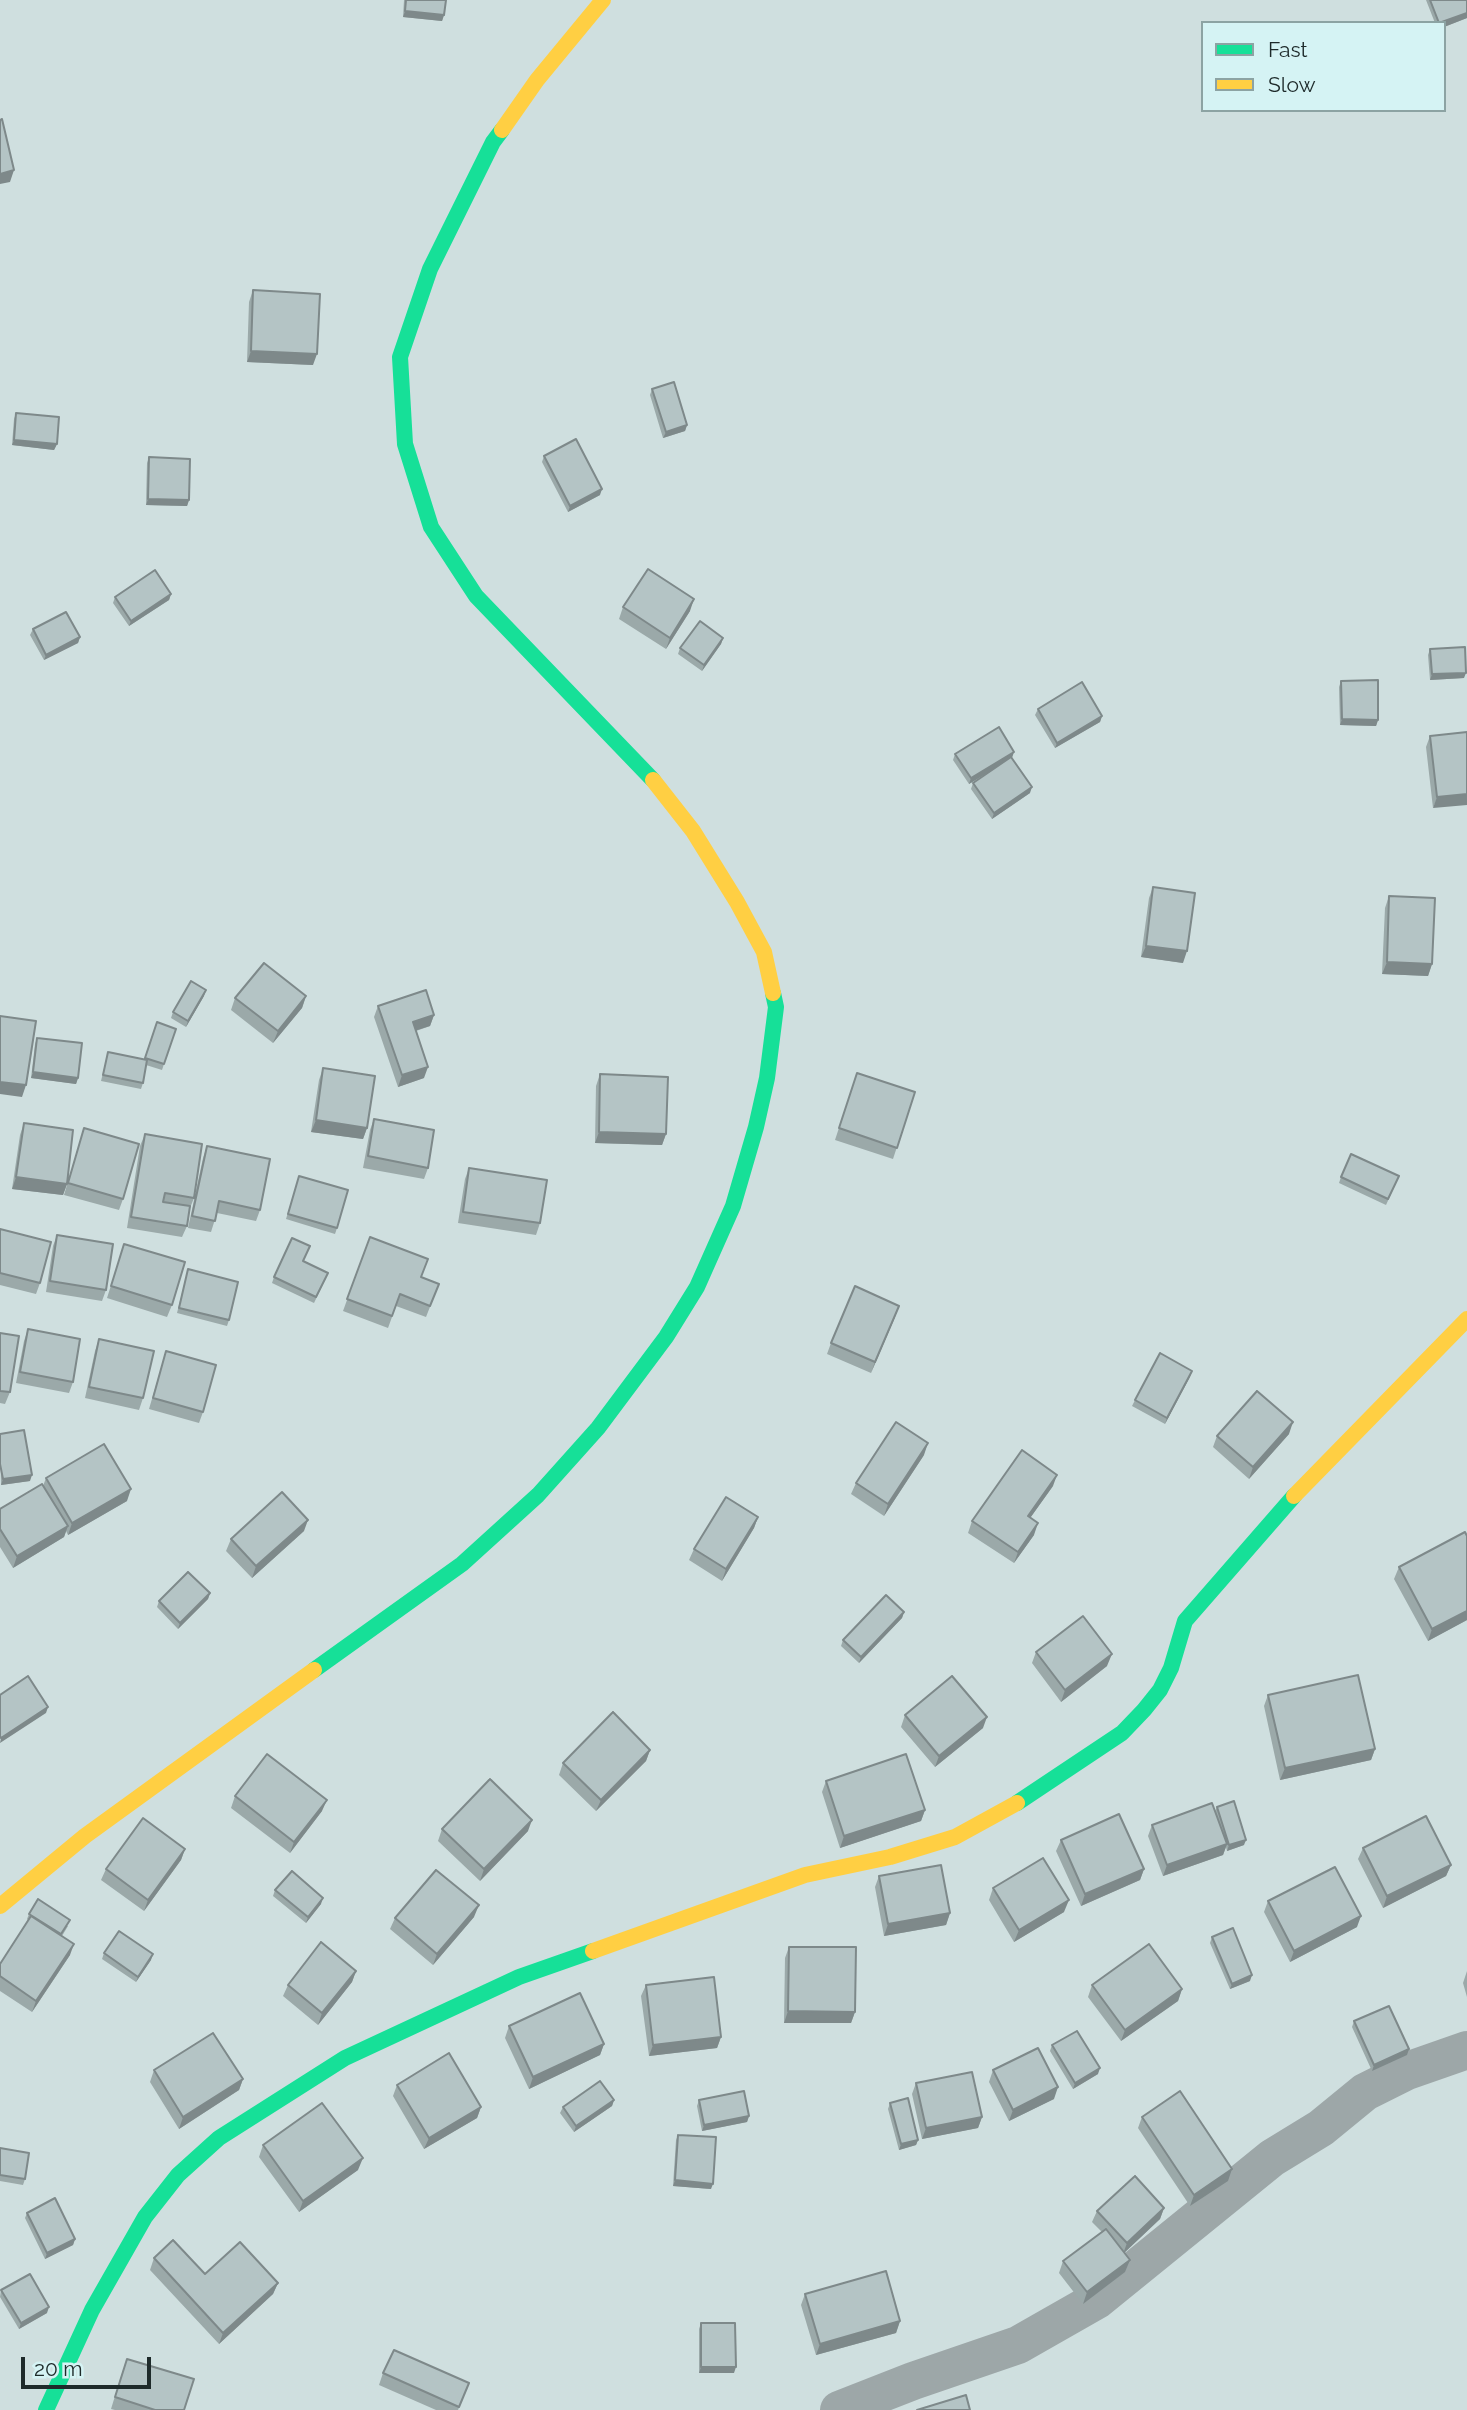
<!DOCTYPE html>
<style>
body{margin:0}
#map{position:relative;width:1467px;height:2410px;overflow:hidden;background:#cfdfdf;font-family:Raleway,sans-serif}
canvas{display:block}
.legend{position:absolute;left:1201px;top:21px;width:245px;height:91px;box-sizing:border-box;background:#d5f3f4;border:2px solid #8ca3a3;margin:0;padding:9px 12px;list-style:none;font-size:21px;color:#1e2a2a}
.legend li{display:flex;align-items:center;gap:14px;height:35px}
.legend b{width:35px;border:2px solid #8ca3a3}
.scale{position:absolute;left:21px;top:2357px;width:130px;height:32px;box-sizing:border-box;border:4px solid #1e2a2a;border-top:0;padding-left:9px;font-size:21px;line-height:24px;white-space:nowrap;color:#1e2a2a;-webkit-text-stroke:5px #d5f3f4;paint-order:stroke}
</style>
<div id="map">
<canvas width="1467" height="2410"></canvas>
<ul class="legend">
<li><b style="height:9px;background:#16e098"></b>Fast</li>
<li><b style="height:9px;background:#ffcf43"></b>Slow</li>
</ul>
<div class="scale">20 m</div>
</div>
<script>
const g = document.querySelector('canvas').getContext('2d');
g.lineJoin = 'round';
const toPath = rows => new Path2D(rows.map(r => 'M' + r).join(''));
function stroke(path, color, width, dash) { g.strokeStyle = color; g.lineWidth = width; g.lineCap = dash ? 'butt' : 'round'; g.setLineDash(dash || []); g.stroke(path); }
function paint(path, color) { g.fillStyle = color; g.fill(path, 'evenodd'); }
const street = toPath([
 [839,2410,913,2381,1018,2345,1097,2300,1272,2158,1321,2128,1365,2092,1407,2071,1467,2050]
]);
const fast = toPath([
 [502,130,493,142,430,269,400,357,405,444,431,527,476,596,653,780],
 [314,1670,462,1564,538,1495,598,1428,666,1337,697,1287,733,1206,756,1127,767,1078,776,1007,773,993],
 [1017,1803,1122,1733,1144,1710,1160,1690,1171,1668,1185,1621,1294,1496],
 [46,2410,92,2310,145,2217,178,2175,219,2138,345,2058,519,1977,593,1951]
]);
const slow = toPath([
 [502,130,537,80,603,0],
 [653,780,693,831,737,902,764,952,773,993],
 [1294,1496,1467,1319],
 [0,1906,85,1836,314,1670],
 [593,1951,805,1875,890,1857,955,1837,1017,1803]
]);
const wall = toPath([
 [404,0,446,0,444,15,442,21,403,17],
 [1426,0,1467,0,1467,18,1444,27,1444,23,1435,23],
 [253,290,313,365,247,362,249,302],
 [652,389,687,425,685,431,663,438,650,395],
 [16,413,57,444,54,450,12,445,14,419],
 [544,456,600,495,568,512,542,462],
 [149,457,189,500,187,506,146,505,147,463],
 [171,594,169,600,129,626,113,603,115,597],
 [623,607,690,611,666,649,619,619],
 [33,629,80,637,78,643,44,660,30,635],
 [723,638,721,644,702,671,678,654,680,648],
 [1430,649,1464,678,1430,680,1428,655],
 [1341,681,1378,720,1376,726,1340,725,1339,687],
 [1038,709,1102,716,1100,722,1055,748,1035,715],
 [1467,732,1433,808,1426,747,1430,736],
 [955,754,1012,758,1030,793,992,819,971,789,973,783,992,770,969,784,953,760],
 [1153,887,1183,963,1141,957,1149,898],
 [1389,896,1432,964,1428,976,1382,974,1385,908],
 [204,996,186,1027,171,1018,173,1012],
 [306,996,302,1008,273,1043,231,1010,235,998],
 [378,1006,434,1015,430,1026,416,1031,424,1078,398,1087,374,1017],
 [157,1022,164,1064,162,1070,146,1065,143,1083,141,1089,101,1081,108,1052,144,1060],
 [37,1038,78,1078,76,1084,31,1078,35,1044],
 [323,1068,367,1128,363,1139,311,1132,319,1080],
 [857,1073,915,1092,893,1159,835,1140],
 [600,1074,666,1134,662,1145,595,1143,596,1086],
 [374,1119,428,1168,424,1179,363,1168,370,1130],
 [24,1123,67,1184,63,1195,12,1189,20,1135],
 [84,1128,123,1199,119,1210,64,1195],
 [145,1134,194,1198,190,1208,187,1226,182,1237,127,1228,140,1146],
 [207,1146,260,1210,256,1221,217,1213,211,1232,188,1228,203,1158],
 [469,1168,540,1223,536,1235,458,1223,465,1179],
 [299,1176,337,1228,335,1234,286,1219],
 [1341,1177,1397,1181,1386,1205,1339,1183],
 [0,1229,40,1283,36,1294,0,1285],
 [57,1235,106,1290,102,1301,46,1292,53,1246],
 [370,1237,421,1277,439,1284,426,1317,396,1306,388,1328,343,1311],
 [124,1244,172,1305,167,1317,107,1298],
 [188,1269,229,1320,227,1326,177,1313],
 [274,1277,326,1278,314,1303,272,1283],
 [895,1317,871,1373,827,1354,831,1343],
 [28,1329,73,1382,69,1393,16,1383,24,1341],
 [0,1333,10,1392,5,1404,0,1403],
 [99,1339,143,1398,139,1410,85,1398,95,1351],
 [166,1351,203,1412,199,1423,149,1409],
 [1192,1371,1165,1424,1132,1406,1135,1400],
 [0,1434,30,1481,1,1485],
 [1289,1434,1249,1479,1213,1447,1217,1436],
 [924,1455,884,1516,851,1494,856,1483],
 [46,1478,127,1501,68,1535,66,1531,64,1537,13,1568,0,1547,0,1509,43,1486],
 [1053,1486,1030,1518,1034,1535,1014,1563,968,1533,972,1521],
 [758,1517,754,1528,722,1581,689,1560,694,1549],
 [304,1531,252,1578,226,1551,231,1539],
 [1467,1536,1467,1620,1428,1641,1394,1579,1399,1567],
 [210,1593,208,1599,178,1629,157,1607,159,1601],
 [904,1612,902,1618,859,1663,841,1646,843,1640],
 [1036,1652,1107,1666,1061,1702,1032,1663],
 [1268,1695,1375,1749,1371,1760,1280,1780,1264,1706],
 [905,1715,983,1728,935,1767,901,1727],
 [650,1750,646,1761,596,1811,559,1775,563,1763],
 [826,1781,925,1810,921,1821,840,1848,822,1792],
 [235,1796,322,1811,290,1853,231,1808],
 [1217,1807,1244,1845,1227,1851,1226,1847,1223,1855,1163,1876,1148,1836,1152,1825,1215,1811],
 [442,1829,528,1831,480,1881,438,1841],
 [1061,1840,1144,1869,1140,1880,1081,1906,1056,1851],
 [1363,1848,1451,1865,1446,1876,1383,1908,1358,1859],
 [185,1849,181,1860,144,1911,101,1880,106,1869],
 [879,1876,950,1913,946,1925,884,1936,875,1887],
 [993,1888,1064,1912,1014,1942,989,1900],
 [275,1890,321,1904,306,1923,273,1896],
 [1268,1901,1357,1927,1290,1962,1264,1912],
 [29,1914,68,1926,62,1936,70,1955,32,2012,0,1991,0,1964,28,1920,27,1919],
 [474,1917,433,1965,390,1929,395,1918],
 [1212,1937,1250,1981,1230,1989,1210,1943],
 [789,1947,855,2012,851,2023,784,2023,785,1958],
 [104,1953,151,1960,136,1982,102,1959],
 [356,1971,352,1982,318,2025,283,1996,288,1985],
 [1467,1971,1467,1997,1463,1983],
 [646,1985,721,2037,717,2048,649,2056,641,1996],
 [1092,1985,1182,1989,1178,2001,1121,2041,1088,1997],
 [1354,2021,1409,2049,1407,2055,1372,2071,1352,2027],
 [509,2026,604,2044,600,2055,529,2089,505,2038],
 [1052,2045,1098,2074,1073,2089,1050,2051],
 [154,2070,243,2079,239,2090,179,2129,150,2082],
 [993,2070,1054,2099,1009,2121,989,2082],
 [916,2083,982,2117,978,2128,922,2139,912,2094],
 [397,2085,481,2107,477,2118,424,2149,393,2096],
 [614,2100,612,2106,574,2132,560,2113,563,2107],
 [699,2100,749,2116,747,2122,702,2131,697,2106],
 [890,2103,918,2140,916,2145,899,2150,888,2109],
 [1142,2117,1228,2181,1190,2206,1138,2128],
 [678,2135,711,2189,673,2186,676,2140],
 [263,2145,358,2170,299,2212,259,2157],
 [0,2148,25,2179,23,2185,0,2181],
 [1164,2208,1160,2219,1124,2253,1125,2272,1083,2304,1059,2273,1063,2261,1102,2232,1092,2222,1097,2211],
 [27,2213,75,2239,73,2245,45,2259,25,2218],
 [154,2258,205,2274,278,2283,273,2294,219,2344,150,2270],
 [1,2290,47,2313,19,2329,0,2297],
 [805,2294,900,2321,896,2333,816,2355,801,2305],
 [701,2323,734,2373,699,2373,699,2329],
 [123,2370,184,2410,115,2410,111,2409],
 [383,2373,469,2383,458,2410,436,2410,379,2385]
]);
const shadedWall = toPath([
 [405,11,444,15,442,21,403,17],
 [1467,13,1467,18,1444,27,1444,23,1441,23],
 [14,170,10,182,0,184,0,174],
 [251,351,317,354,313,365,247,362],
 [687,425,685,431,663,438,666,432],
 [14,440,57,444,54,450,12,445],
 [602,489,600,495,568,512,570,506],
 [148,499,189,500,187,506,146,505],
 [171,594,169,600,129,626,131,621],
 [694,599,690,611,666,649,670,638],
 [80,637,78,643,44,660,46,655],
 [723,638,721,644,702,671,704,665],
 [1466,673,1464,678,1430,680,1432,674],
 [1102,716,1100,722,1055,748,1057,743],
 [1342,719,1378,720,1376,726,1340,725],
 [1014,752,1012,758,969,784,971,778],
 [1032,787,1030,793,992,819,994,813],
 [1467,794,1467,805,1433,808,1437,797],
 [1146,946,1187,951,1183,963,1141,957],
 [1387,962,1432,964,1428,976,1382,974],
 [206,990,204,996,186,1027,188,1021],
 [306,996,302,1008,273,1043,278,1031],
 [434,1015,430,1026,408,1033,413,1022],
 [428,1067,424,1078,398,1087,402,1075],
 [33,1072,78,1078,76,1084,31,1078],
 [0,1082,26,1085,22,1097,0,1094],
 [316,1120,367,1128,363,1139,311,1132],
 [599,1132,666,1134,662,1145,595,1143],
 [16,1177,67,1184,63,1195,12,1189],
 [899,1306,895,1317,871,1373,875,1362],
 [1192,1371,1190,1377,1165,1424,1167,1418],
 [1293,1422,1289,1434,1249,1479,1253,1467],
 [928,1443,924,1455,884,1516,888,1504],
 [32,1475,30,1481,1,1485,3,1479],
 [1057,1475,1053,1486,1023,1528,1028,1516],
 [131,1489,127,1501,68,1535,72,1523],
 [758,1517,754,1528,722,1581,726,1569],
 [308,1520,304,1531,252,1578,256,1566],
 [1038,1523,1034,1535,1014,1563,1018,1552],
 [68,1526,64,1537,13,1568,17,1556],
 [210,1593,208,1599,178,1629,180,1623],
 [1467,1611,1467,1620,1428,1641,1432,1629],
 [904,1612,902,1618,859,1663,861,1657],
 [1112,1654,1107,1666,1061,1702,1065,1690],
 [48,1707,46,1713,0,1743,1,1738],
 [987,1717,983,1728,935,1767,939,1756],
 [1375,1749,1371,1760,1280,1780,1285,1768],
 [650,1750,646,1761,596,1811,601,1800],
 [327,1800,322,1811,290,1853,294,1842],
 [925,1810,921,1821,840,1848,844,1836],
 [532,1820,528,1831,480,1881,484,1869],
 [1246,1840,1244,1845,1227,1851,1229,1845],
 [1227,1844,1223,1855,1163,1876,1167,1865],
 [185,1849,181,1860,144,1911,148,1900],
 [1451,1865,1446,1876,1383,1908,1387,1896],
 [1144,1869,1140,1880,1081,1906,1085,1894],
 [323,1898,321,1904,306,1923,308,1917],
 [1069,1900,1064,1912,1014,1942,1019,1930],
 [479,1905,474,1917,433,1965,437,1954],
 [950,1913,946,1925,884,1936,888,1924],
 [1361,1916,1357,1927,1290,1962,1294,1951],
 [74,1944,70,1955,32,2012,36,2001],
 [153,1954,151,1960,136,1982,138,1977],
 [356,1971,352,1982,318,2025,322,2013],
 [1252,1975,1250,1981,1230,1989,1232,1984],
 [1182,1989,1178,2001,1121,2041,1125,2030],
 [788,2011,855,2012,851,2023,784,2023],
 [721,2037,717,2048,649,2056,653,2045],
 [604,2044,600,2055,529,2089,533,2077],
 [1409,2049,1407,2055,1372,2071,1374,2065],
 [1100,2068,1098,2074,1073,2089,1075,2083],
 [243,2079,239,2090,179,2129,183,2117],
 [1058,2087,1054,2099,1009,2121,1013,2110],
 [614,2100,612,2106,574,2132,576,2126],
 [481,2107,477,2118,424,2149,429,2138],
 [749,2116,747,2122,702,2131,704,2125],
 [982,2117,978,2128,922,2139,926,2128],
 [918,2140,916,2145,899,2150,901,2144],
 [363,2158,358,2170,299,2212,303,2201],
 [1232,2169,1228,2181,1190,2206,1194,2195],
 [675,2180,713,2184,711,2189,673,2186],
 [1164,2208,1160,2219,1123,2254,1127,2243],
 [75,2239,73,2245,45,2259,47,2253],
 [1130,2260,1125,2272,1083,2304,1087,2292],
 [278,2283,273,2294,219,2344,223,2333],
 [49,2307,47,2313,19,2329,21,2323],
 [900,2321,896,2333,816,2355,820,2344],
 [701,2367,736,2367,734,2373,699,2373]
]);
const building = toPath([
 [406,0,446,0,444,15,405,11,406,0],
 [1430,0,1467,0,1467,13,1439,23,1430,0],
 [2,119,14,170,0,174,0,120,2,119],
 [253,290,320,294,317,354,251,351,253,290],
 [674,382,687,425,666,432,652,389,674,382],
 [16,413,59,417,57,444,14,440,16,413],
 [576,439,602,489,570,506,544,456,576,439],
 [149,457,190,459,189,500,148,499,149,457],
 [648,569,694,599,670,638,623,607,648,569],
 [155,570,171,594,131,621,115,597,155,570],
 [66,612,80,637,46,655,33,629,66,612],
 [700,621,723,638,704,665,680,648,700,621],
 [1465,647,1466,673,1432,674,1430,649,1465,647],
 [1378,680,1378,720,1342,719,1341,681,1378,680],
 [1082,682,1102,716,1057,743,1038,709,1082,682],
 [999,727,1014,752,971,778,955,754,999,727],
 [1467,732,1467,794,1437,797,1430,736,1467,732],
 [1011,757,1032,787,994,813,973,783,1011,757],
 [1153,887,1195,893,1187,951,1146,946,1153,887],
 [1389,896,1435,898,1432,964,1387,962,1389,896],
 [264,963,306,996,278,1031,235,998,264,963],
 [191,981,206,990,188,1021,173,1012,191,981],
 [426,990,434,1015,413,1022,428,1067,402,1075,378,1006,426,990],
 [0,1016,36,1021,26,1085,0,1082,0,1016],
 [157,1022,176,1029,164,1064,145,1058,157,1022],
 [37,1038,82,1043,78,1078,33,1072,37,1038],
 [108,1052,147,1060,143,1083,103,1075,108,1052],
 [323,1068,375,1076,367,1128,316,1120,323,1068],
 [857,1073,915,1092,897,1148,839,1128,857,1073],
 [600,1074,668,1077,666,1134,599,1132,600,1074],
 [374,1119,434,1130,428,1168,368,1156,374,1119],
 [24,1123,73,1130,67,1184,16,1177,24,1123],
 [84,1128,139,1144,123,1199,68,1183,84,1128],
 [145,1134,202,1144,194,1198,165,1193,163,1202,190,1206,187,1226,131,1217,145,1134],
 [207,1146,270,1159,260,1210,219,1201,215,1221,192,1216,207,1146],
 [1351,1154,1399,1176,1388,1199,1341,1177,1351,1154],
 [469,1168,547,1180,540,1223,463,1212,469,1168],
 [299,1176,348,1190,337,1228,288,1214,299,1176],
 [0,1229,51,1242,40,1283,0,1273,0,1229],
 [57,1235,113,1244,106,1290,50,1281,57,1235],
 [370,1237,428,1259,421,1277,439,1284,430,1306,400,1294,392,1316,347,1299,370,1237],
 [292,1238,310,1246,303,1261,328,1273,316,1297,274,1277,292,1238],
 [124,1244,185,1262,172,1305,111,1286,124,1244],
 [188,1269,238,1282,229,1320,179,1308,188,1269],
 [855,1286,899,1306,875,1362,831,1343,855,1286],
 [28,1329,80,1339,73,1382,20,1372,28,1329],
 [0,1333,19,1336,10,1392,0,1391,0,1333],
 [99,1339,154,1351,143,1398,89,1387,99,1339],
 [166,1351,216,1365,203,1412,153,1398,166,1351],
 [1160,1353,1192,1371,1167,1418,1135,1400,1160,1353],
 [1257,1391,1293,1422,1253,1467,1217,1436,1257,1391],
 [896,1422,928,1443,888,1504,856,1483,896,1422],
 [24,1430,32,1475,3,1479,0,1464,0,1434,24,1430],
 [104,1444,131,1489,72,1523,46,1478,104,1444],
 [1022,1450,1057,1475,1028,1516,1038,1523,1018,1552,972,1521,1022,1450],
 [42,1484,68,1526,17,1556,0,1529,0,1509,42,1484],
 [282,1492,308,1520,256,1566,231,1539,282,1492],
 [726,1497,758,1517,726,1569,694,1549,726,1497],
 [1465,1532,1467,1536,1467,1611,1432,1629,1399,1567,1465,1532],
 [188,1572,210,1593,180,1623,159,1601,188,1572],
 [886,1595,904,1612,861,1657,843,1640,886,1595],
 [1083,1616,1112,1654,1065,1690,1036,1652,1083,1616],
 [1358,1675,1375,1749,1285,1768,1268,1695,1358,1675],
 [28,1676,48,1707,1,1738,0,1736,0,1695,28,1676],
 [952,1676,987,1717,939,1756,905,1715,952,1676],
 [613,1712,650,1750,601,1800,563,1763,613,1712],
 [267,1754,327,1800,294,1842,235,1796,267,1754],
 [906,1754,925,1810,844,1836,826,1781,906,1754],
 [490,1779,532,1820,484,1869,442,1829,490,1779],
 [1234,1801,1246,1840,1229,1845,1217,1807,1234,1801],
 [1212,1803,1227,1844,1167,1865,1152,1825,1212,1803],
 [1119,1814,1144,1869,1085,1894,1061,1840,1119,1814],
 [1426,1816,1451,1865,1387,1896,1363,1848,1426,1816],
 [143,1818,185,1849,148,1900,106,1869,143,1818],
 [1043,1858,1069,1900,1019,1930,993,1888,1043,1858],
 [941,1865,950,1913,888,1924,879,1876,941,1865],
 [1335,1867,1361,1916,1294,1951,1268,1901,1335,1867],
 [436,1870,479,1905,437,1954,395,1918,436,1870],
 [292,1871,323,1898,308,1917,275,1890,292,1871],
 [38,1899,70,1920,61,1934,29,1914,38,1899],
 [31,1916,74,1944,36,2001,0,1976,0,1964,31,1916],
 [1233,1928,1252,1975,1232,1984,1212,1937,1233,1928],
 [119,1931,153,1954,138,1977,104,1953,119,1931],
 [321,1942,356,1971,322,2013,288,1985,321,1942],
 [1149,1944,1182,1989,1125,2030,1092,1985,1149,1944],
 [789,1947,856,1947,855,2012,788,2011,789,1947],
 [714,1977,721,2037,653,2045,646,1985,714,1977],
 [580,1993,604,2044,533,2077,509,2026,580,1993],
 [1389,2006,1409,2049,1374,2065,1354,2021,1389,2006],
 [1077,2031,1100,2068,1075,2083,1052,2045,1077,2031],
 [213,2033,243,2079,183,2117,154,2070,213,2033],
 [1038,2048,1058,2087,1013,2110,993,2070,1038,2048],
 [449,2053,481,2107,429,2138,397,2085,449,2053],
 [972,2072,982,2117,926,2128,916,2083,972,2072],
 [600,2081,614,2100,576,2126,563,2107,600,2081],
 [744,2091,749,2116,704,2125,699,2100,744,2091],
 [1180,2091,1232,2169,1194,2195,1142,2117,1180,2091],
 [908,2098,918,2140,901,2144,890,2103,908,2098],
 [322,2103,363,2158,303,2201,263,2145,322,2103],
 [678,2135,716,2137,713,2184,675,2180,678,2135],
 [0,2148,29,2153,25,2179,0,2175,0,2148],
 [1135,2176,1164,2208,1127,2243,1097,2211,1135,2176],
 [55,2198,75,2239,47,2253,27,2213,55,2198],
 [1106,2229,1130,2260,1087,2292,1063,2261,1106,2229],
 [173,2240,205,2274,240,2242,278,2283,223,2333,154,2258,173,2240],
 [886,2271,900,2321,820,2344,805,2294,886,2271],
 [30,2274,49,2307,21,2323,1,2290,30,2274],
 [701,2323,735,2323,736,2367,701,2367,701,2323],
 [394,2350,469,2383,459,2407,383,2373,394,2350],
 [127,2359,194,2379,184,2410,155,2410,115,2397,127,2359],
 [966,2395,970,2410,917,2410,966,2395]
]);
stroke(street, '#9da7a8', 38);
stroke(fast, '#16e098', 16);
stroke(slow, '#ffcf43', 16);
paint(wall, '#9ba9a9');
paint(shadedWall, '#7e898a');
paint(building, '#b4c4c5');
stroke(building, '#7e898a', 2);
</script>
